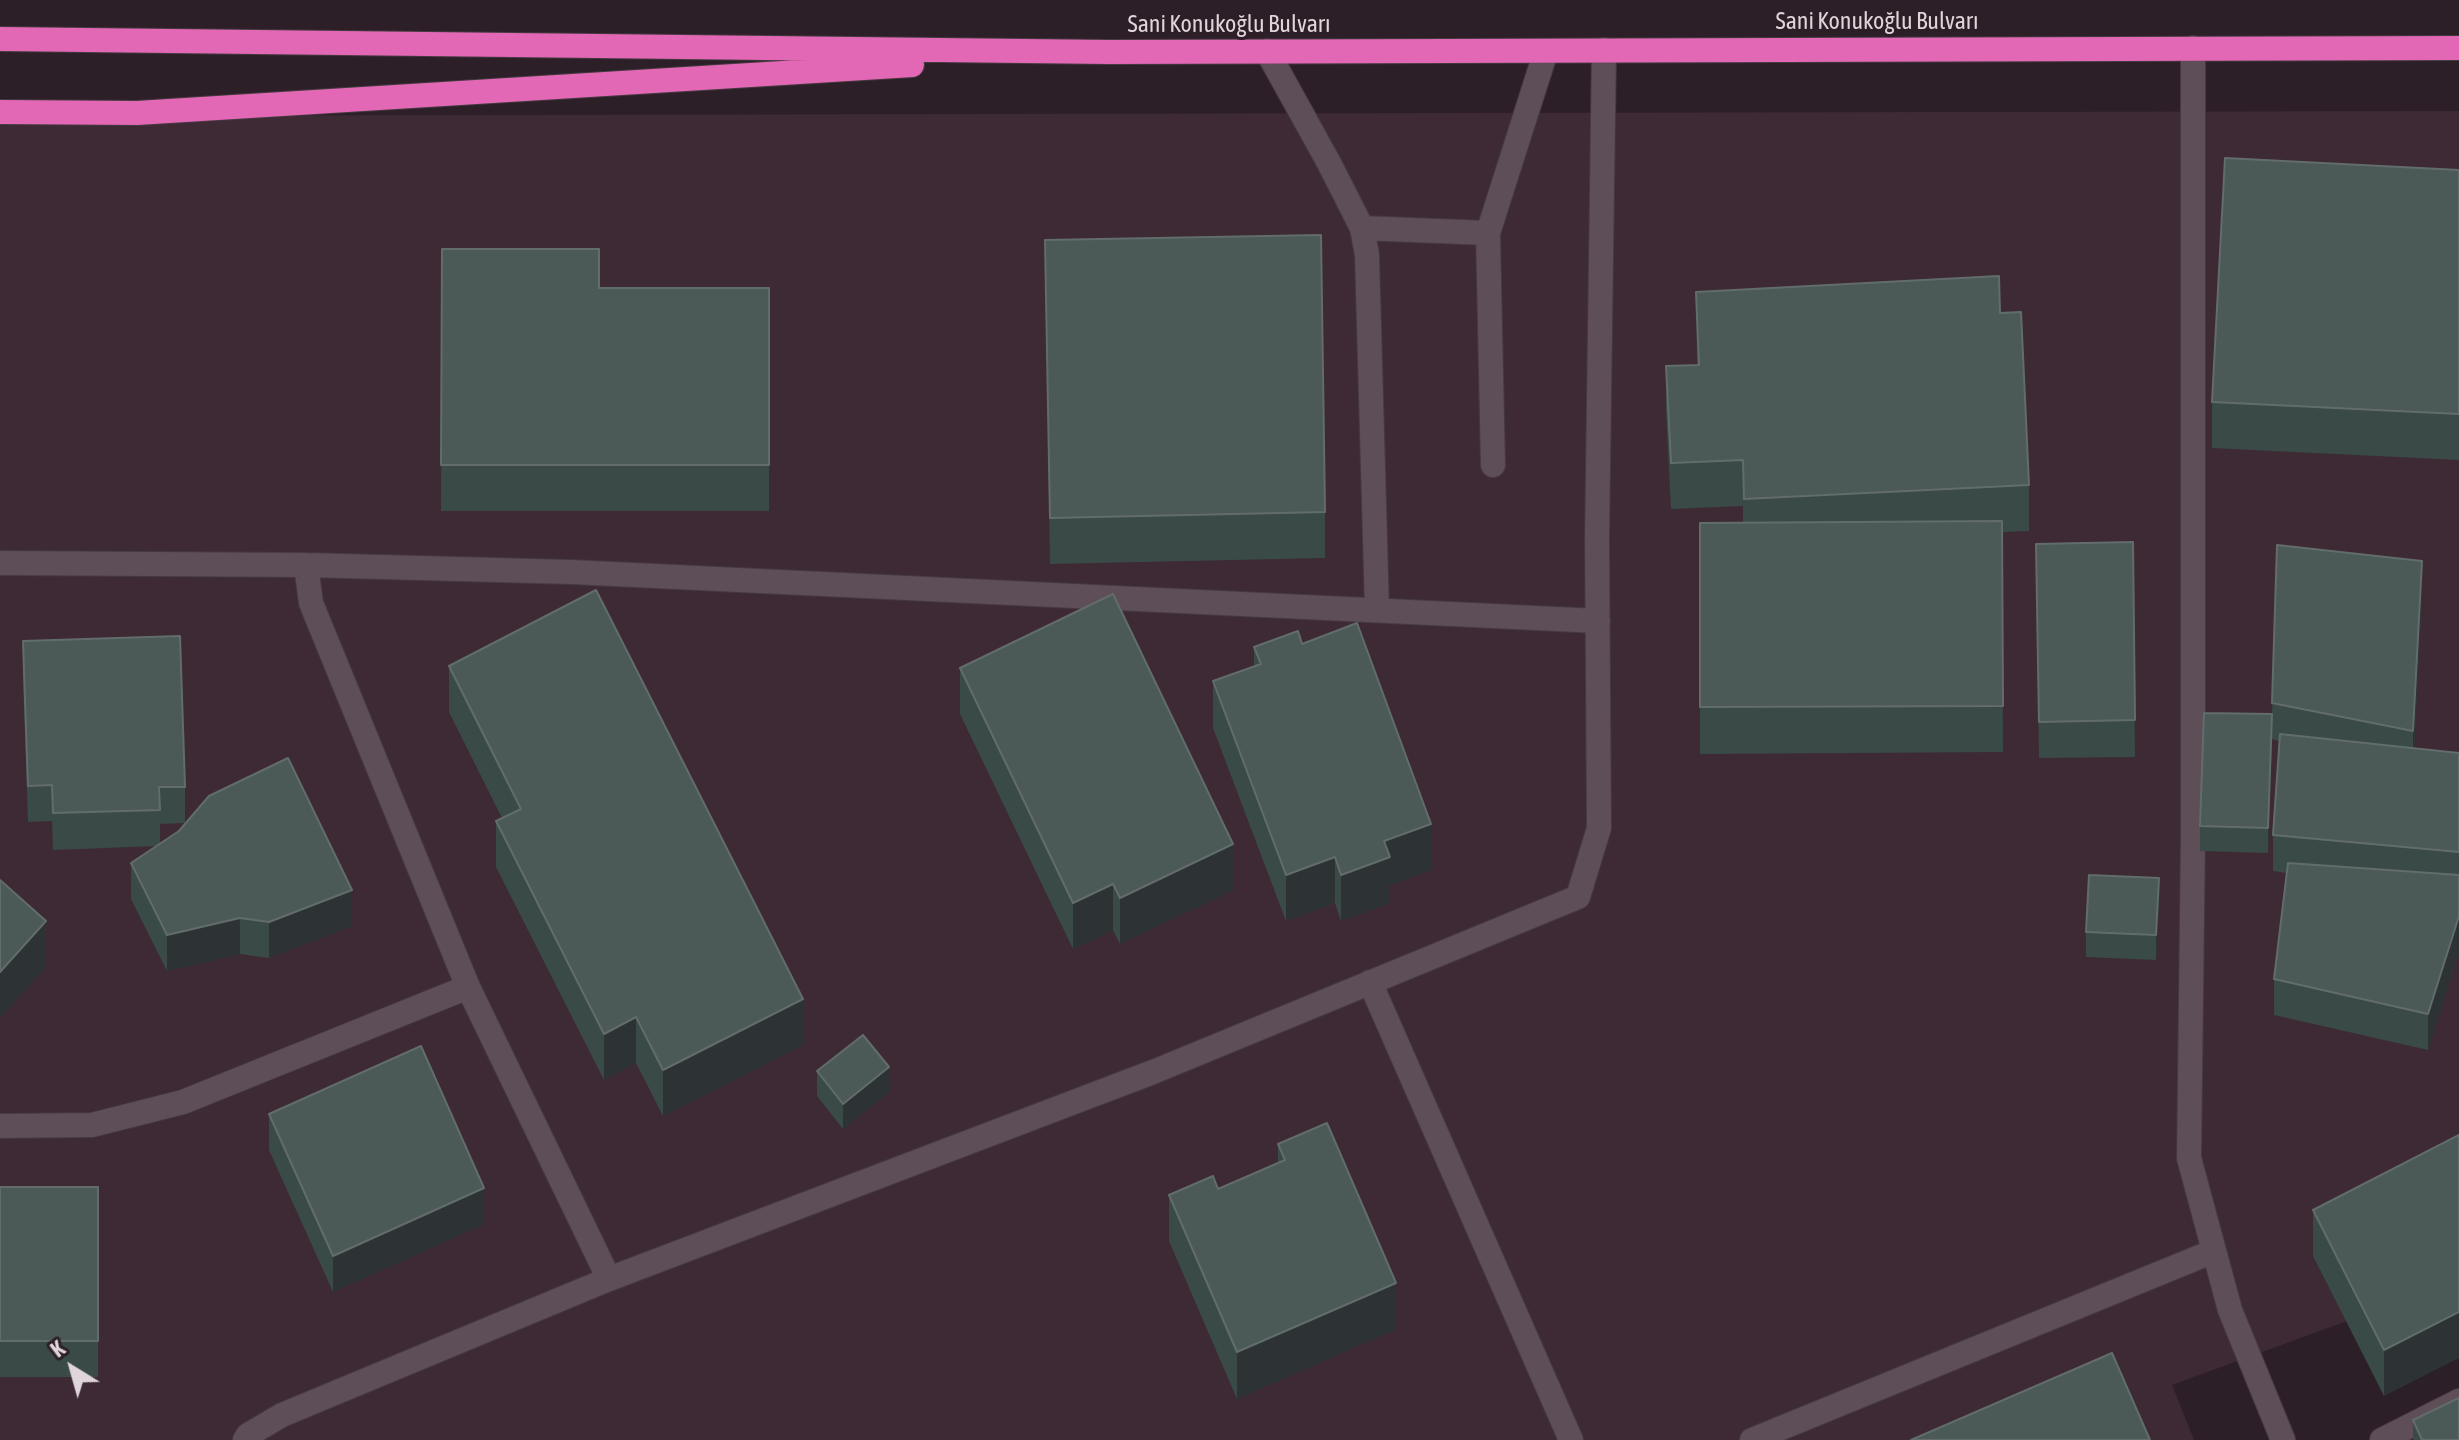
<!DOCTYPE html>
<meta charset="utf-8">
<style>
body{margin:0}
#map{position:relative;width:2459px;height:1440px;overflow:hidden;background:#2d1f27;font-family:"Asap Condensed",sans-serif}
canvas{display:block}
.north{position:absolute;left:32px;top:1328px;width:80px;height:80px;-webkit-text-stroke:6px #2d1f27;paint-order:stroke;rotate:323deg;font-size:22px;font-weight:700;line-height:32px;text-align:center;color:#dfd5da}
.north::after{content:'';display:block;margin:auto;width:28px;height:36px;background:#dfd5da;clip-path:polygon(50% 0,100% 100%,50% 72%,0 100%)}
</style>
<div id="map">
<canvas width="2459" height="1440"></canvas>
<div class="north">K</div>
</div>
<script>
const g = document.querySelector('canvas').getContext('2d');
g.lineJoin = 'round';
function paint(path, color) { g.fillStyle = color; g.fill(path, 'evenodd'); }
const toPath = rows => new Path2D(rows.map(r => 'M' + r).join(''));
function stroke(path, color, width, dash) { g.strokeStyle = color; g.lineWidth = width; g.lineCap = dash ? 'butt' : 'round'; g.setLineDash(dash || []); g.stroke(path); }
function write(font, color, halo, rows, align = 'center') {
  g.font = font + ' "Asap Condensed",sans-serif'; g.lineWidth = 6; g.setLineDash([]); g.textBaseline = 'middle'; g.strokeStyle = halo; g.fillStyle = color; for (const [text, x, y, turn = 0] of rows) {
    g.save(); g.translate(x, y); g.rotate((+turn || 0) * Math.PI / 180); g.textAlign = isNaN(turn) ? turn : align; if (halo) g.strokeText(text, 0, 0); g.fillText(text, 0, 0); g.restore();
  }
}
const built = toPath([
 [2459,111,2459,1280,2172,1385,2194,1440,0,1440,0,116]
]);
const lane = toPath([
 [1267,51,1329,163,1362,228,1367,255,1377,610],
 [1362,228,1488,233,1546,51],
 [1488,233,1493,465]
]);
const street = toPath([
 [2193,48,2193,836,2189,1158,2230,1310,2283,1440],
 [0,563,306,565,571,572,1598,621],
 [306,565,311,603,468,987,609,1279],
 [1370,982,1571,1440],
 [0,1126,92,1125,183,1102,468,987],
 [245,1440,248,1435,282,1415,609,1279,1153,1072,1578,897,1599,828,1597,539,1604,50],
 [1752,1440,2214,1251],
 [2382,1440,2459,1401]
]);
const highway = toPath([
 [0,39,1109,52,2459,48],
 [0,112,137,113,912,65]
]);
const wall = toPath([
 [2459,170,2459,460,2212,448,2212,402],
 [1045,240,1325,512,1325,558,1050,564],
 [442,249,599,288,769,288,769,511,441,511],
 [1696,292,2000,313,2029,485,2029,531,2002,532,2003,752,1700,754,1700,523,1743,523,1743,506,1671,509,1666,412,1666,366,1697,365],
 [2133,542,2135,757,2039,758,2036,580],
 [2277,545,2422,597,2414,749,2459,753,2459,952,2428,1050,2274,1015,2274,979,2287,873,2273,871,2273,835,2279,741,2272,739,2268,853,2200,851,2200,826,2272,714],
 [23,641,185,787,185,823,160,824,160,844,352,926,269,958,240,954,167,971,131,899,131,863,157,846,53,850,52,821,28,822,23,678],
 [1302,644,1431,870,1390,885,1390,903,1341,921,1335,903,1286,921,1213,728,1213,681,1254,666,1254,647],
 [449,666,803,1045,663,1116,636,1063,604,1080,496,867,496,821,502,818,449,712],
 [960,668,1233,890,1120,944,1113,930,1073,949,960,714],
 [2159,903,2156,960,2086,957,2086,932],
 [817,1071,889,1092,843,1129,817,1096],
 [269,1114,484,1224,333,1292,269,1150],
 [2459,1135,2384,1396,2313,1256,2313,1210],
 [1278,1144,1396,1329,1237,1399,1169,1241,1169,1195,1218,1189,1278,1163],
 [0,1187,98,1187,98,1377,0,1377],
 [2413,1420,2459,1440,2413,1440]
]);
const shadedWall = toPath([
 [2422,561,2422,597,2413,768,2413,731],
 [2272,714,2272,739,2268,853,2268,828],
 [1431,824,1431,870,1390,885,1390,903,1341,921,1341,875,1384,841],
 [1233,844,1233,890,1120,944,1120,898],
 [1335,857,1335,903,1286,921,1286,875],
 [2159,878,2159,903,2156,960,2156,935],
 [1113,884,1113,930,1073,949,1073,903],
 [352,890,352,926,269,958,269,922],
 [2459,916,2459,952,2428,1050,2428,1014],
 [240,918,240,954,167,971,167,935],
 [46,921,46,967,0,1018,0,972],
 [803,999,803,1045,663,1116,663,1070],
 [636,1017,636,1063,604,1080,604,1034],
 [889,1067,889,1092,843,1129,843,1104],
 [484,1188,484,1224,333,1292,333,1256],
 [1396,1283,1396,1329,1237,1399,1237,1352],
 [2459,1312,2459,1358,2384,1396,2384,1350]
]);
const building = toPath([
 [2225,158,2459,170,2459,414,2212,402,2225,158],
 [1321,235,1325,512,1050,518,1045,240,1321,235],
 [442,249,599,249,599,288,769,288,769,465,441,465,442,249],
 [1999,276,2000,313,2021,312,2029,485,1744,499,1743,460,1671,463,1666,366,1699,365,1696,292,1999,276],
 [2002,521,2003,706,1700,707,1700,523,2002,521],
 [2133,542,2135,720,2039,722,2036,544,2133,542],
 [2277,545,2422,561,2413,731,2272,703,2277,545],
 [596,590,803,999,663,1070,636,1017,604,1034,496,821,521,809,449,666,596,590],
 [1113,594,1233,844,1120,898,1113,884,1073,903,960,668,1113,594],
 [1357,623,1431,824,1384,841,1390,857,1341,875,1335,857,1286,875,1213,681,1261,664,1254,647,1298,631,1302,644,1357,623],
 [180,636,185,787,159,787,160,810,53,813,52,785,28,786,23,641,180,636],
 [2204,713,2272,714,2268,828,2200,826,2204,713],
 [2280,734,2459,753,2459,852,2273,835,2280,734],
 [288,758,352,890,269,922,240,918,167,935,131,863,179,831,209,796,288,758],
 [2288,863,2459,875,2459,916,2428,1014,2274,979,2288,863],
 [2089,875,2159,878,2156,935,2086,932,2089,875],
 [0,880,46,921,0,972,0,880],
 [863,1035,889,1067,843,1104,817,1071,863,1035],
 [421,1046,484,1188,333,1256,269,1114,421,1046],
 [1327,1123,1396,1283,1237,1352,1169,1195,1213,1176,1218,1189,1285,1160,1278,1144,1327,1123],
 [2459,1135,2459,1312,2384,1350,2313,1210,2459,1135],
 [0,1187,98,1187,98,1341,0,1341,0,1187],
 [2112,1353,2150,1440,1911,1440,2112,1353],
 [2459,1398,2459,1440,2422,1440,2413,1420,2459,1398]
]);
const streetNames = [
 ["Sani Konukoğlu Bulvarı",1877,21],
 ["Sani Konukoğlu Bulvarı",1229,24]
];
paint(built, '#3d2a35');
stroke(lane, '#453a40', 26);
stroke(street, '#453a40', 26);
stroke(highway, '#453a40', 26);
stroke(lane, '#5e4e57', 24);
stroke(street, '#5e4e57', 24);
stroke(highway, '#e267b5', 24);
paint(wall, '#394a47');
paint(shadedWall, '#2d3334');
paint(building, '#4b5957');
stroke(building, '#626d6b', 2);
write('24px', '#dfd5da', '#2d1f27', streetNames);
</script>
